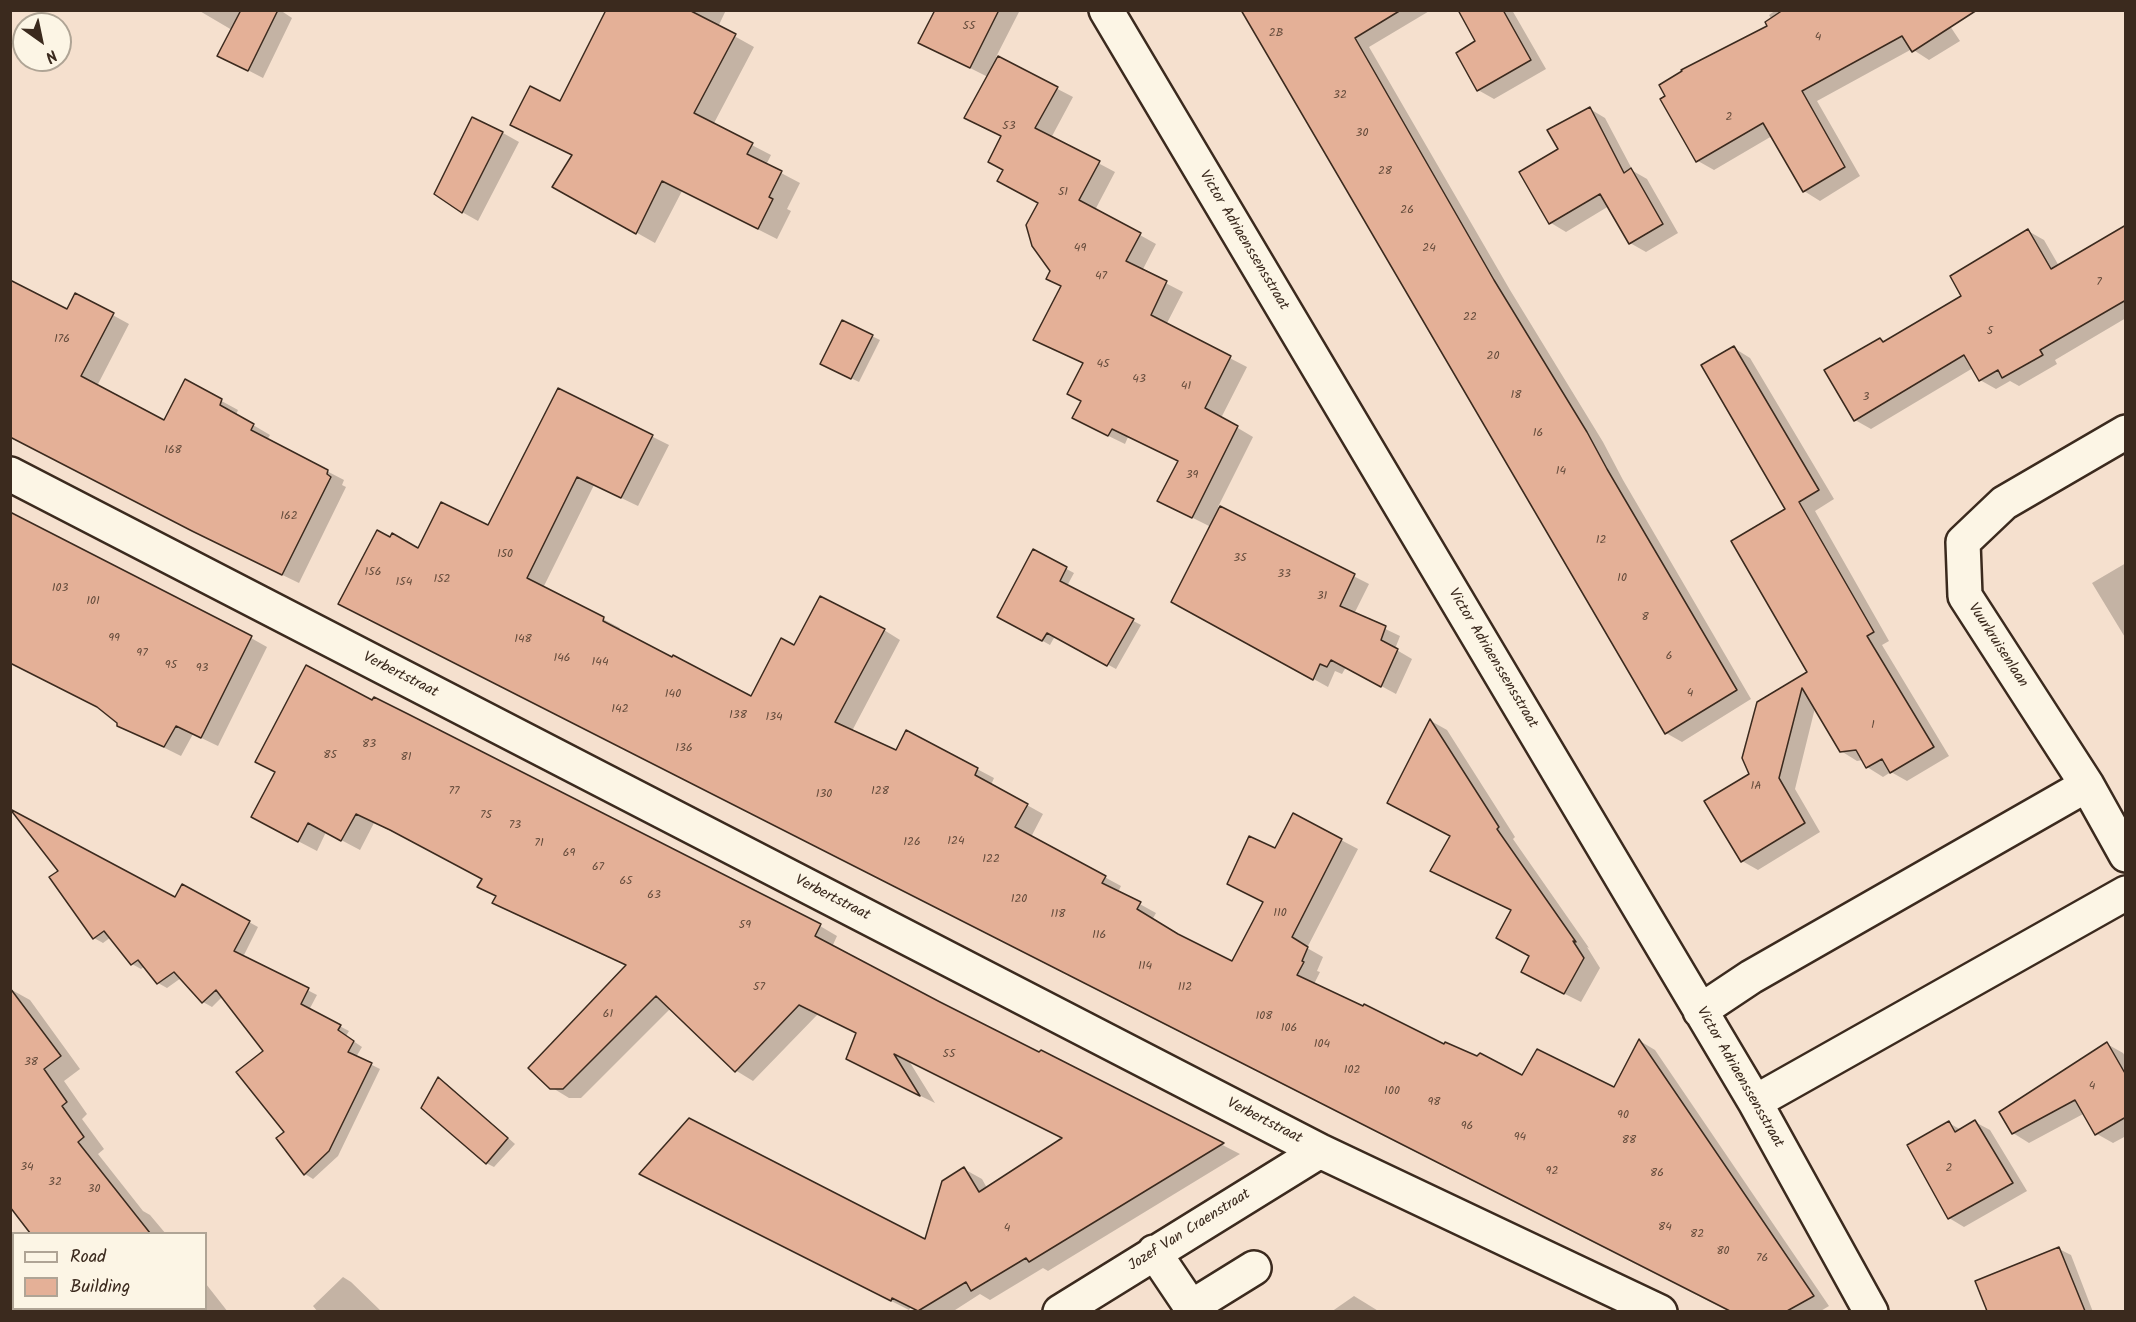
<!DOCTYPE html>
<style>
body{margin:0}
#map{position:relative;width:2136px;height:1322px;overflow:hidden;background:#f5e0ce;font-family:Kalam,sans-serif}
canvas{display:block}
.frame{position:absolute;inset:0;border:12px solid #3b2a1e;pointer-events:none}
.legend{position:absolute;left:12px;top:1232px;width:195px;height:78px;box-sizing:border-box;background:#fcf5e5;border:2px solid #afa495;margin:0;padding:8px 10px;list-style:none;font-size:18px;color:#3b2a1e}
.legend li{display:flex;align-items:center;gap:12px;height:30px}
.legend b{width:30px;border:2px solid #afa495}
.north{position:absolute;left:12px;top:12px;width:60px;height:60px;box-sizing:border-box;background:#fcf5e5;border:2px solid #afa495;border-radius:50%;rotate:147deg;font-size:16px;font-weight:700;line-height:24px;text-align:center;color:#3b2a1e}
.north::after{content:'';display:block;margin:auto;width:21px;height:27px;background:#3b2a1e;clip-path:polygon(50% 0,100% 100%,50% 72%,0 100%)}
</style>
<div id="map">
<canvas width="2136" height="1322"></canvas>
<div class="frame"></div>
<ul class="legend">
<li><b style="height:8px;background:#fcf5e5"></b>Road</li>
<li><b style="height:16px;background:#e4b097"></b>Building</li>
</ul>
<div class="north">N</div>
</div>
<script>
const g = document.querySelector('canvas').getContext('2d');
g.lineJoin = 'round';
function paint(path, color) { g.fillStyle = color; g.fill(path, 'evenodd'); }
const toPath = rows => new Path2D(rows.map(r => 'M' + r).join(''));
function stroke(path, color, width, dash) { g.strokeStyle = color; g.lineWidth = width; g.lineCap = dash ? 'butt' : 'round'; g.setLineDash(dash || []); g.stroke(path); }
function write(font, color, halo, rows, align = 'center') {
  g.font = font + ' Kalam,sans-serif'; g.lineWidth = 4.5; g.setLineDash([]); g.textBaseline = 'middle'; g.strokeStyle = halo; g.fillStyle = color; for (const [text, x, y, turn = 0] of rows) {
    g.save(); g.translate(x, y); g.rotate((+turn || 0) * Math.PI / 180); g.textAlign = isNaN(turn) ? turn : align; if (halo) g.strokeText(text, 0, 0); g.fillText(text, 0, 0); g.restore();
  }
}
const shadow = toPath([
 [198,10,280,10,292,18,263,78,234,63,232,30],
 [608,10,726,10,718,27,754,47,713,125,771,155,766,165,800,183,787,209,791,211,777,239,682,191,655,243,554,186,573,156,531,135,560,103],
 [934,10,1020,10,996,57,1073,97,1051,138,1115,172,1095,210,1156,244,1142,271,1183,292,1166,325,1247,367,1221,418,1253,437,1218,507,1369,584,1354,614,1400,636,1395,649,1412,659,1396,694,1346,667,1342,674,1335,671,1328,687,1173,601,1211,527,1175,509,1180,462,1128,437,1125,444,1090,427,1083,401,1084,364,1035,339,1062,287,1052,270,1039,203,1004,170,1003,137,988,77,920,43],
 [1243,10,1431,10,1369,47,1510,290,1603,442,1623,480,1751,699,1682,742,1666,733],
 [1460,10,1512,10,1546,69,1494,99,1478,90,1477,42],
 [1776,10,1961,10,1946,20,1960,41,1929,60,1912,49,1817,101,1860,176,1820,201,1804,191,1772,136,1714,170,1698,161,1769,26,1772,20,1769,15],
 [1590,109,1605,118,1633,171,1647,179,1678,233,1646,252,1630,243,1609,206,1566,232,1551,223,1560,150],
 [503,133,519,142,478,221,462,212],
 [2028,231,2044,240,2059,266,2126,236,2126,318,2055,360,2057,364,2019,386,2010,381,1996,389,1980,380,1973,368,1871,429,1855,420,1880,340,1885,342,1963,297],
 [76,295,129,324,97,386,165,422,185,381,238,410,236,415,270,435,267,440,344,480,342,485,346,487,299,583,210,540,10,436],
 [843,322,880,340,859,382,830,368],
 [1734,348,1750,358,1834,499,1815,511,1889,641,1882,645,1949,756,1907,781,1891,772,1883,777,1867,767,1863,760,1857,761,1841,751,1815,708,1795,789,1820,832,1758,870,1742,861,1751,775,1809,673,1788,509],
 [559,390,669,445,638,506,594,485,543,588,603,619,620,628,618,631,752,698,884,630,900,640,852,731,896,752,907,732,994,778,991,785,1043,814,1031,837,1121,886,1118,892,1156,913,1152,920,1182,938,1232,963,1265,902,1276,850,1341,840,1358,849,1307,948,1323,957,1317,971,1320,972,1314,984,1445,1046,1523,1077,1614,1089,1640,1041,1655,1050,1829,1306,1819,1312,1730,1312,356,613,418,550,489,527],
 [1033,551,1074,573,1067,586,1141,625,1116,669,1055,636,1050,645,999,617],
 [2126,563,2126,639,2092,583],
 [251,638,267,647,218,746,193,734,181,756,118,725],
 [373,702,820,926,837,936,832,947,1039,1054,1041,1052,1240,1154,1048,1271,1043,1268,990,1300,980,1294,952,1312,919,1312,911,1307,909,1310,659,1183,926,1241,964,1169,982,1179,987,1188,1063,1139,909,1061,935,1103,866,1069,858,1033,818,1014,753,1081,735,1070,671,1008,581,1098,569,1098,551,1087,627,966,512,913,494,902,497,897,479,887,483,879,410,840,374,823,360,850,326,832,317,851,271,827,276,773,257,762],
 [1431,721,1447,730,1515,837,1513,839,1589,948,1587,947,1600,968,1581,1002,1539,981,1512,911,1432,871,1452,836],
 [51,878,176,899,183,886,258,927,243,957,317,995,309,1010,349,1031,346,1036,362,1047,356,1057,380,1069,338,1156,313,1179,305,1174,287,1132,265,1052,223,996,212,1007,203,1002,181,978,167,988,158,983,145,966,141,969,132,964,111,937,103,943,94,938],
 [10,989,30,1000,80,1069,64,1081,87,1114,82,1119,104,1149,98,1154,143,1211,150,1215,166,1234,32,1234,10,1205],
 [2107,1044,2123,1053,2126,1058,2126,1136,2113,1143,2097,1134,2085,1113,2029,1143,2013,1133],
 [438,1079,446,1083,515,1144,494,1167,486,1163],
 [1975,1122,1990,1130,2027,1191,1964,1227,1949,1218,1909,1145,1949,1123,1961,1130],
 [2059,1249,2071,1255,2093,1312,1988,1312,1981,1293],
 [343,1277,351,1282,382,1312,318,1312,313,1306],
 [206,1284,228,1312,90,1312,88,1308,206,1308],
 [1354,1296,1380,1312,1331,1312]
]);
const building = toPath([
 [241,10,278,10,248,71,217,56,241,10],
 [606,10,689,10,736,34,694,113,753,143,747,154,782,171,769,197,773,199,758,229,662,181,636,234,552,187,572,155,510,125,530,86,560,101,606,10],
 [935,10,999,10,970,68,918,43,935,10],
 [1241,10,1401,10,1355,38,1494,280,1587,432,1607,469,1737,690,1665,734,1241,10],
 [1458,10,1503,10,1531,60,1477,91,1456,53,1475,41,1458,10],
 [1783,10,1977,10,1912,52,1902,36,1802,91,1845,167,1803,192,1763,123,1696,162,1660,99,1665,96,1659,85,1682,71,1681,70,1767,26,1765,22,1783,10],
 [998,56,1058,87,1035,128,1100,161,1079,200,1141,233,1126,261,1167,281,1151,315,1231,356,1205,408,1238,426,1192,518,1157,501,1178,461,1112,429,1108,436,1072,418,1081,401,1067,394,1083,363,1033,340,1061,286,1046,279,1050,271,1032,246,1026,225,1038,203,997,181,1003,170,988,162,1001,136,964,118,998,56],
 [1590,107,1624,173,1631,168,1663,224,1629,244,1600,194,1549,224,1519,172,1558,149,1547,130,1590,107],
 [472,117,503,132,462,213,434,194,472,117],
 [2126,225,2126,300,2040,350,2043,355,2002,378,1998,370,1979,381,1964,355,1854,421,1824,370,1880,338,1883,342,1961,296,1950,276,2028,229,2051,269,2126,225],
 [10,280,67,309,75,293,114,313,81,376,164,420,185,379,222,399,220,405,254,424,251,430,328,470,327,474,331,477,282,575,192,531,10,437,10,280],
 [842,320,873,335,851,379,820,364,842,320],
 [1734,346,1819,490,1799,502,1874,632,1867,636,1934,747,1890,773,1882,759,1866,768,1856,750,1840,752,1802,688,1779,778,1805,823,1741,862,1704,801,1749,774,1742,758,1757,702,1807,672,1731,541,1785,509,1701,365,1734,346],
 [558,388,653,435,621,498,577,477,527,578,604,617,603,621,672,657,673,655,751,696,781,638,794,645,820,596,885,629,835,722,896,750,906,730,978,768,975,775,1028,804,1015,827,1106,876,1102,883,1141,902,1137,909,1178,934,1232,961,1263,902,1227,884,1249,836,1275,848,1293,813,1342,839,1292,937,1308,947,1302,961,1304,962,1297,975,1363,1006,1364,1004,1444,1044,1445,1042,1477,1056,1480,1053,1522,1075,1537,1049,1614,1087,1639,1039,1814,1296,1787,1311,1730,1311,338,604,377,530,390,537,392,533,418,548,441,502,488,525,558,388],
 [1220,506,1355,574,1340,606,1386,626,1381,640,1398,649,1381,687,1331,660,1327,667,1320,664,1313,680,1171,602,1220,506],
 [10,512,252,636,201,738,176,726,164,747,117,726,117,723,97,707,10,663,10,512],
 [1033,549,1067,567,1060,581,1134,619,1107,666,1047,633,1042,641,997,617,1033,549],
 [306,665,372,700,374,697,408,714,821,924,815,936,940,1002,1039,1052,1041,1050,1224,1143,1029,1262,1026,1258,971,1291,966,1282,918,1311,892,1298,891,1301,639,1174,689,1118,925,1239,942,1181,964,1167,979,1192,1062,1138,894,1054,920,1096,846,1059,856,1033,799,1005,735,1072,656,996,563,1089,550,1089,528,1068,626,965,492,903,496,896,477,887,482,879,390,830,356,814,341,841,308,823,298,842,251,817,275,772,255,762,306,665],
 [1430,719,1499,827,1497,829,1576,942,1573,941,1584,958,1564,994,1521,972,1529,956,1496,938,1511,910,1430,871,1450,836,1387,803,1430,719],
 [10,809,175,897,182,884,250,921,234,951,309,988,301,1004,341,1025,338,1030,354,1041,348,1052,372,1063,329,1151,304,1175,276,1138,284,1132,236,1072,263,1051,216,990,202,1003,174,972,157,984,138,960,131,965,104,931,93,939,49,877,58,871,10,809],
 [10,988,61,1056,44,1069,67,1102,62,1106,84,1137,78,1142,150,1233,30,1233,10,1207,10,988],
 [2107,1042,2126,1075,2126,1117,2095,1135,2075,1100,2012,1134,1999,1112,2107,1042],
 [438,1077,508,1138,486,1164,421,1108,438,1077],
 [1975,1120,2013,1183,1948,1219,1907,1145,1949,1121,1955,1132,1975,1120],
 [2059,1247,2085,1311,1987,1311,1975,1281,2059,1247]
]);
const minor = toPath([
 [1106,10,1755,1102,1871,1312],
 [2126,432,2004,503,1963,542,1965,596,2087,785,2126,855],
 [10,474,1320,1151,1660,1312],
 [1700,1011,1751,977,2087,785],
 [1755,1102,2126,893],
 [1154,1252,1191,1307,1254,1268],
 [10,1273,14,1277],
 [37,1308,39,1312],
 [1060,1312,1320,1151]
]);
const numberNames = [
 ["55",969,27],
 ["2B",1276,34],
 ["4",1818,38],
 ["32",1340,96],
 ["2",1729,118],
 ["53",1009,127],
 ["30",1362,134],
 ["28",1385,172],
 ["51",1063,193],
 ["26",1407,211],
 ["49",1080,249],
 ["24",1429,249],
 ["47",1101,277],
 ["7",2099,283],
 ["22",1470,318],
 ["5",1990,332],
 ["176",62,340],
 ["20",1493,357],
 ["45",1103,365],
 ["43",1139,380],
 ["41",1186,387],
 ["18",1516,396],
 ["3",1866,398],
 ["16",1538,434],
 ["168",173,451],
 ["14",1561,472],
 ["39",1192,476],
 ["162",289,517],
 ["12",1601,541],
 ["150",505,555],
 ["35",1240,559],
 ["156",373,573],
 ["33",1284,575],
 ["10",1622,579],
 ["152",442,580],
 ["154",404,583],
 ["103",60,589],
 ["31",1322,597],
 ["101",93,602],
 ["8",1645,618],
 ["99",114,639],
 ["148",523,640],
 ["97",142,654],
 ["6",1669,657],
 ["146",562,659],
 ["144",600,663],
 ["95",171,666],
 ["93",202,669],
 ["4",1690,694],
 ["140",673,695],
 ["142",620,710],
 ["138",738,716],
 ["134",774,718],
 ["1",1873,726],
 ["83",369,745],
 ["136",684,749],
 ["85",330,756],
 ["81",406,758],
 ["1A",1756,787],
 ["77",454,792],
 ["128",880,792],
 ["130",824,795],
 ["75",486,816],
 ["73",515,826],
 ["124",956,842],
 ["126",912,843],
 ["71",539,844],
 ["69",569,854],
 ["122",991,860],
 ["67",598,868],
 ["65",626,882],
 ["63",654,896],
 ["120",1019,900],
 ["110",1280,914],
 ["118",1058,915],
 ["59",745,926],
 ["116",1099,936],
 ["114",1145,967],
 ["57",759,988],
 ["112",1185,988],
 ["61",608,1015],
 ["108",1264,1017],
 ["106",1289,1029],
 ["104",1322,1045],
 ["55",949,1055],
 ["38",31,1063],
 ["102",1352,1071],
 ["4",2092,1087],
 ["100",1392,1092],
 ["98",1434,1103],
 ["90",1623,1116],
 ["96",1467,1127],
 ["94",1520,1138],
 ["88",1629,1141],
 ["34",27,1168],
 ["2",1949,1169],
 ["92",1552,1172],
 ["86",1657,1174],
 ["32",55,1183],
 ["30",94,1190],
 ["84",1665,1228],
 ["4",1007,1229],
 ["82",1697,1235],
 ["80",1723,1252],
 ["76",1762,1259]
];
const streetNames = [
 ["Victor Adriaenssensstraat",1243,241,59],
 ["Vuurkruisenlaan",1997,646,57],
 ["Victor Adriaenssensstraat",1492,659,59],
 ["Verbertstraat",400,676,27],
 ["Verbertstraat",832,899,27],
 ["Victor Adriaenssensstraat",1739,1078,60],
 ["Verbertstraat",1264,1122,27],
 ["Jozef Van Craenstraat",1190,1231,-32]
];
paint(shadow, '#0003');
paint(building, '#e4b097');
stroke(building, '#3b2a1e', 1.5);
stroke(minor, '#3b2a1e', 38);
stroke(minor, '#fcf5e5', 33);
write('12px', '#654c3c', null, numberNames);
write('15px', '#3b2a1e', '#fcf5e5', streetNames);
</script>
